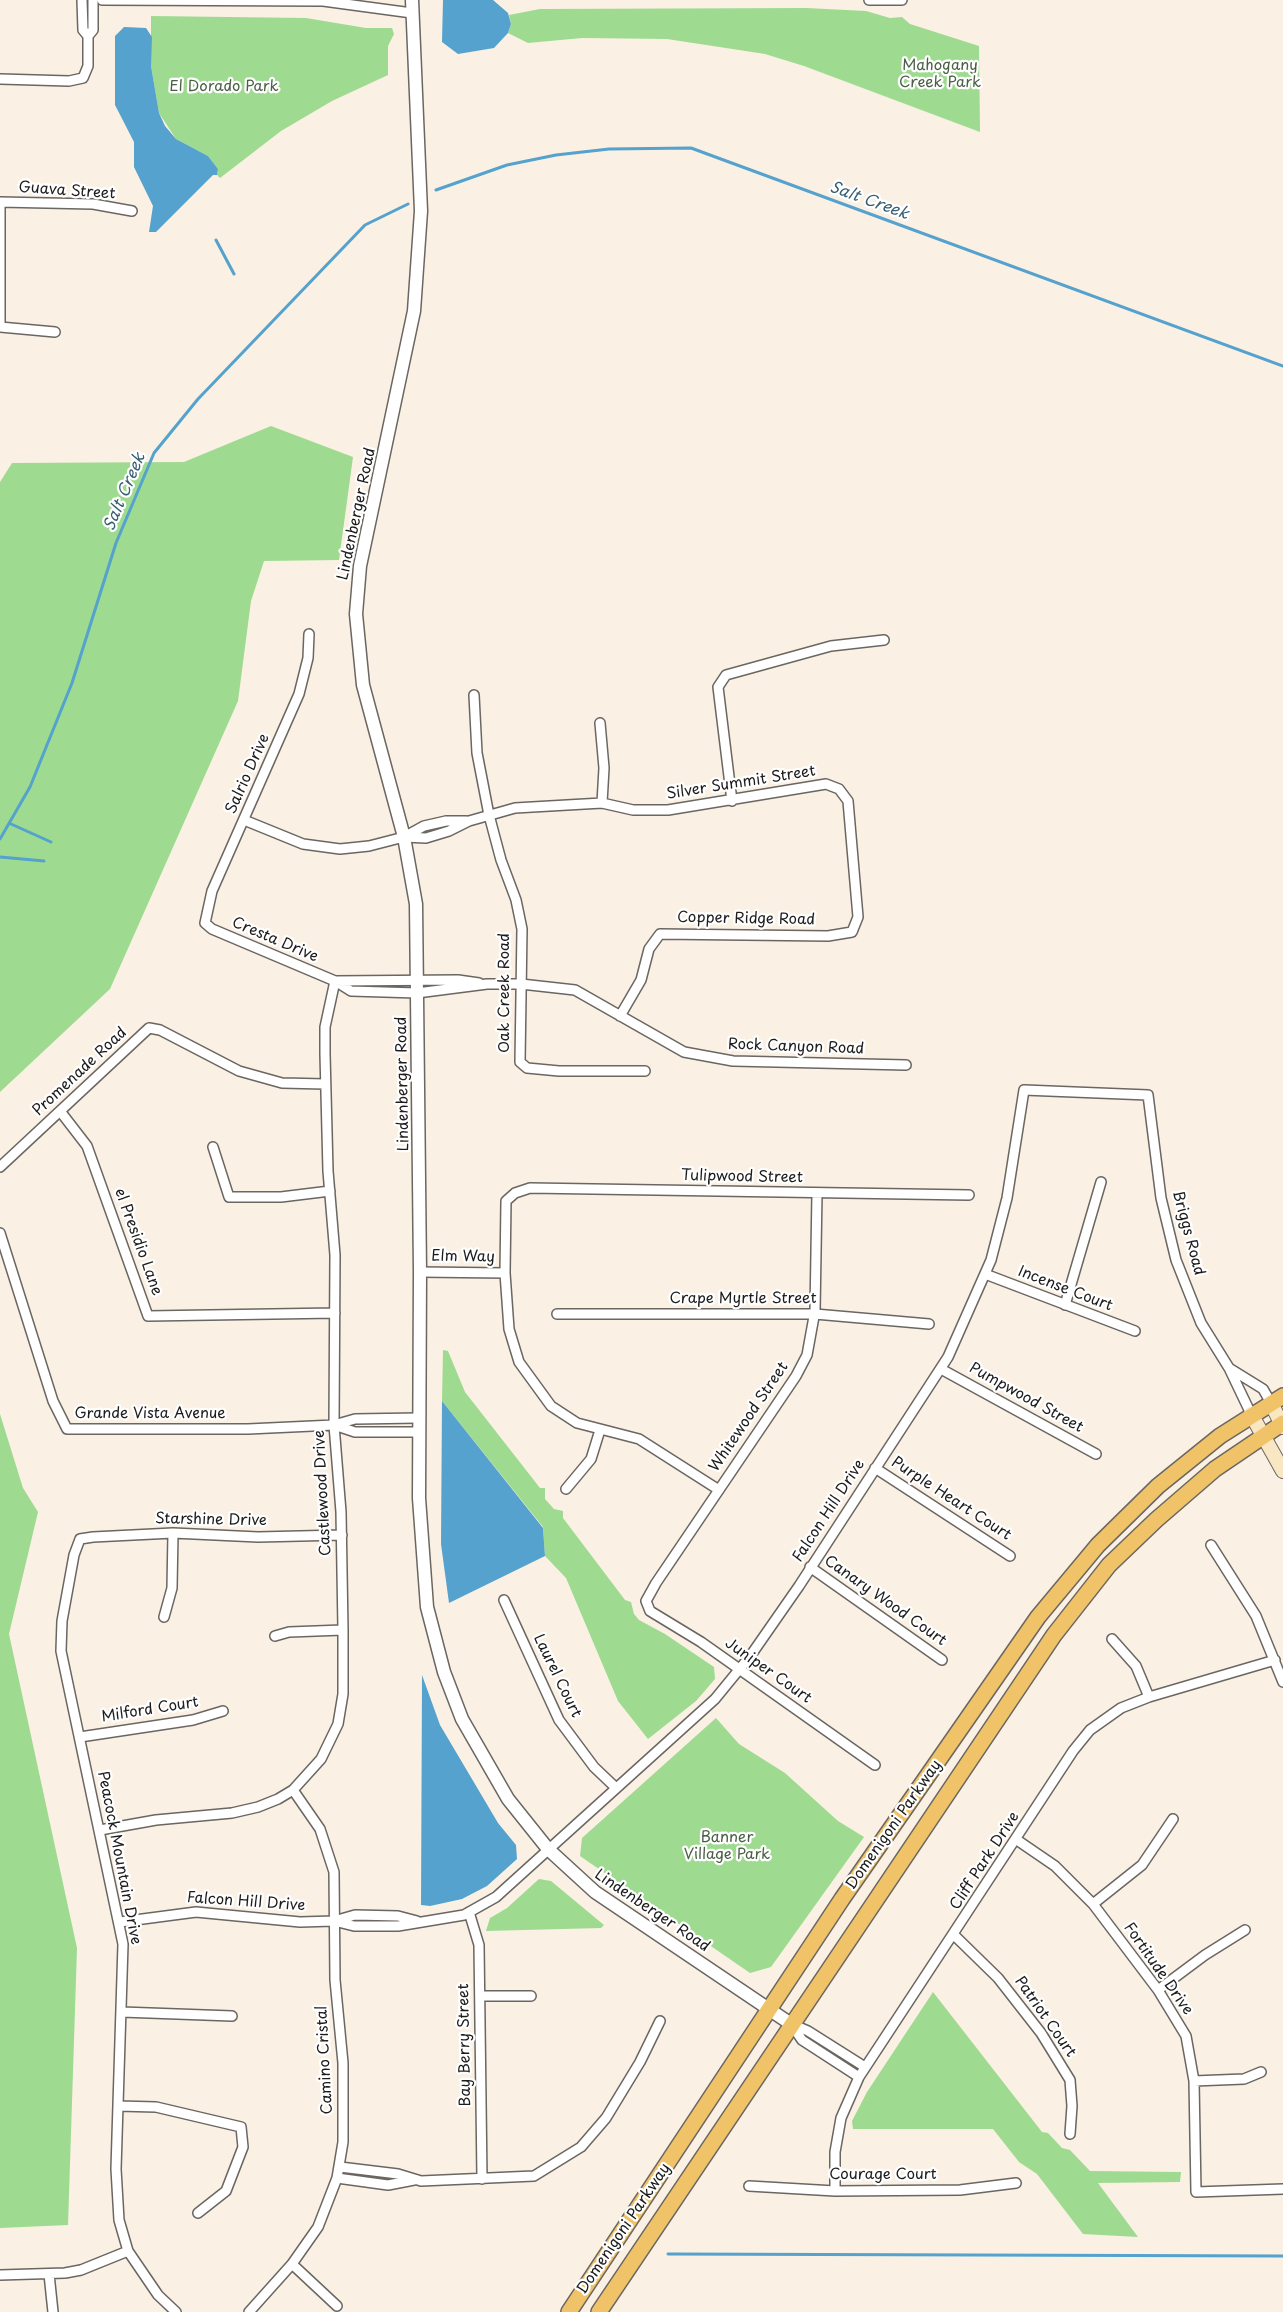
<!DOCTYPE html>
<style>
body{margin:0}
canvas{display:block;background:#faf0e3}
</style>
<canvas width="1283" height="2312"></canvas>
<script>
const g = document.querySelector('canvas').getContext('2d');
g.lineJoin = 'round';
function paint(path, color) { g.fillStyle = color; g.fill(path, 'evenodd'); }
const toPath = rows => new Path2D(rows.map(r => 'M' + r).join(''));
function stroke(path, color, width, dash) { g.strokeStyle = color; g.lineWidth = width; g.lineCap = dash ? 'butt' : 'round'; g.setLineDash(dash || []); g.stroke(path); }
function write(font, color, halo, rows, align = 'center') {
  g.font = font + ' "Playpen Sans",sans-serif'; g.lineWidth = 4.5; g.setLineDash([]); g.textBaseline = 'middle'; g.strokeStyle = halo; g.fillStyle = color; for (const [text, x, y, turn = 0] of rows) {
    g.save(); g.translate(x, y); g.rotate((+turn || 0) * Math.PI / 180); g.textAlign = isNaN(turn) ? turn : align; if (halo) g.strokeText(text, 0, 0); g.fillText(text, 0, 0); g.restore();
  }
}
const green = toPath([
 [806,8,866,11,890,18,902,17,910,24,979,46,980,132,804,66,765,54,667,39,582,38,528,43,508,33,511,24,509,15,540,9],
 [151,16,306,18,366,28,392,28,394,34,388,46,388,75,332,101,281,131,220,178,217,175,218,169,208,156,176,139,159,113,151,66],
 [271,426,353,457,339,560,264,561,251,601,238,701,110,989,0,1092,0,482,12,463,184,462],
 [443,1350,448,1351,465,1392,540,1488,545,1488,545,1499,554,1509,563,1511,563,1518,625,1600,631,1602,634,1614,639,1620,665,1634,714,1667,715,1679,696,1701,648,1739,618,1701,566,1578,545,1556,543,1527,442,1401],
 [0,1414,23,1488,38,1512,9,1634,77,1948,68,2225,0,2228],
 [716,1718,739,1744,785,1773,838,1821,864,1837,771,1967,750,1973,580,1856,582,1838],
 [539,1879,551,1881,604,1925,601,1928,486,1931,490,1918,507,1908],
 [933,1992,1042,2132,1048,2133,1062,2148,1070,2150,1090,2171,1181,2172,1180,2182,1098,2183,1138,2237,1083,2234,1037,2174,1019,2162,993,2129,853,2129,852,2121,867,2092]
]);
const water = toPath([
 [443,0,493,0,508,13,511,24,508,33,494,48,458,54,442,42],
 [124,27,146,28,152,37,151,66,159,113,165,126,176,139,208,156,218,169,217,175,213,175,156,232,149,232,153,206,134,167,134,142,115,105,115,36],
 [442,1401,543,1528,545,1556,449,1603,441,1544],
 [422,1675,440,1725,498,1823,516,1845,517,1859,487,1886,462,1899,430,1906,421,1905]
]);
const stream = toPath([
 [436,190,507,165,556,155,609,149,691,148,1283,366],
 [216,240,234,274],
 [11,824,51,842],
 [0,839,30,787,72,683,116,543,154,453,198,399,365,225,408,204],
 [0,857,44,861],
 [668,2254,1283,2256]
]);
const minor = toPath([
 [82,0,83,30,88,36],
 [102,0,323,1,412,13],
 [869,0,902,0],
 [0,79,69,81,83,78,88,66,88,36,93,30,93,0],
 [0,202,93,204,132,211],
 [0,202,0,327],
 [0,327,55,332],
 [309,634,308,658,299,694,212,891,205,923,212,929,335,981,351,991,417,993,487,984,521,984,575,990,684,1052,733,1061,906,1065],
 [474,695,477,753,489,815,501,860,516,900,522,929,520,1062,527,1068,559,1071,645,1071],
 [600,723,604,768,602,803],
 [732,801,718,687,726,675,831,646,884,640],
 [244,820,303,844,340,849,369,846,404,837,424,826,446,821,466,821],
 [404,837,426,838,449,831,469,821,515,808,602,803,633,810,668,810,826,784,839,789,848,801,858,917,852,932,828,936,660,934,649,949,641,980,620,1016],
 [335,981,458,980,479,983],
 [60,1111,87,1146,148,1316,335,1313],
 [213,1147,229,1197,281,1197,330,1191],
 [0,1167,149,1028,160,1030,239,1071,282,1083,325,1084],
 [817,1193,815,1311,807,1355,796,1376,656,1583,646,1601,650,1611,701,1642,875,1765],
 [0,1233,53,1401,67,1429,248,1429,334,1425,355,1419,418,1418],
 [420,1272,505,1273],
 [985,1274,1135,1331],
 [1065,1305,1101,1182],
 [557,1314,815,1314,929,1324],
 [1229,1368,1263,1389,1271,1403],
 [941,1369,1096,1454],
 [334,1425,355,1432,418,1432],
 [875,1468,1010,1556],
 [566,1489,591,1459,600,1430],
 [719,1490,639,1439,577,1423,551,1406,519,1362,509,1329,505,1273,506,1201,515,1193,530,1188,969,1195],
 [1211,1545,1256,1616,1283,1682],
 [810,1567,942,1660],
 [504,1600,559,1720,594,1767,615,1787],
 [164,1617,172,1588,173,1533],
 [275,1636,289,1632,343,1630],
 [1112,1639,1136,1666,1149,1697],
 [80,1737,193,1720,223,1711],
 [100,1830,156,1820,232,1813,258,1807,278,1799,293,1790,321,1759,338,1724,343,1694,343,1630,341,1512,334,1425,335,1255,328,1171,325,1054,325,1027,335,981],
 [1017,1840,1055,1866,1093,1904,1158,1990,1186,2036,1194,2081,1196,2192,1283,2189],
 [1093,1904,1142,1865,1173,1819],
 [469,1912,479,1945,482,2179],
 [334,1921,354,1926,398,1926,464,1915,496,1897,715,1699,751,1655,799,1586,948,1357,991,1260,1007,1198,1024,1090,1148,1095,1161,1198,1176,1260,1201,1323,1229,1368,1251,1414],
 [120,1922,196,1912,300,1922,334,1921,355,1915,398,1916,417,1921],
 [954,1935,998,1978,1041,2033,1070,2080,1072,2106,1070,2134],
 [1158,1990,1205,1955,1245,1930],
 [480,1996,531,1996],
 [122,2012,232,2016],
 [791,2024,802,2040,859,2077],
 [792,2024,808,2031,865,2067],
 [1194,2081,1244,2079,1261,2072],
 [118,2106,156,2107,241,2127,243,2147,226,2191,198,2213],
 [340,2167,398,2174,421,2181,534,2176,581,2147,606,2118,640,2062,660,2021],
 [337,2178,388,2185,414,2180],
 [749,2186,835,2191,960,2190,1016,2183],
 [835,2191,835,2152,841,2118,859,2077,1073,1751,1090,1730,1121,1708,1149,1697,1275,1660],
 [292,2264,337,2306],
 [49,2274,53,2312],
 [0,2275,65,2273,81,2270,128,2251],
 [176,2312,158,2295,128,2251,119,2220,116,2169,123,1944,61,1651,62,1621,74,1555,80,1539,93,1537,173,1533,258,1537,342,1535],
 [249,2312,292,2264,318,2227,337,2178,343,2142,343,2063,335,1980,334,1872,320,1829,293,1790]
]);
const tertiary = toPath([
 [412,0,421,211,414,311,360,566,356,614,363,685,404,837,416,904,420,1272,419,1498,427,1607,444,1672,462,1719,508,1799,548,1849,595,1892,791,2024]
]);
const secondary = toPath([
 [1271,1403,1283,1427],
 [1251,1414,1283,1471]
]);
const primary = toPath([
 [569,2312,842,1899,1038,1617,1098,1545,1158,1486,1220,1436,1283,1396],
 [599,2312,1054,1635,1109,1565,1156,1520,1215,1469,1283,1423]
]);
const parkNames = [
 ["Mahogany",940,66],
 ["Creek Park",940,83],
 ["El Dorado Park",224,87],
 ["Banner",727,1838],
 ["Village Park",727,1855]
];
const streetNames = [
 ["Guava Street",67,191,4],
 ["Lindenberger Road",357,514,-78],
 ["Salrio Drive",248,774,-66],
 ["Silver Summit Street",741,783,-9],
 ["Copper Ridge Road",746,919,1],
 ["Cresta Drive",275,940,23],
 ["Oak Creek Road",505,993,-90],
 ["Rock Canyon Road",796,1047,2],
 ["Promenade Road",80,1072,-43],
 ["Lindenberger Road",403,1084,-91],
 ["Tulipwood Street",742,1177,1],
 ["Briggs Road",1188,1233,75],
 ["el Presidio Lane",138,1242,70],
 ["Elm Way",463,1257,1],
 ["Incense Court",1065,1289,21],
 ["Crape Myrtle Street",743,1299],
 ["Pumpwood Street",1026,1398,29],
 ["Grande Vista Avenue",150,1414],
 ["Whitewood Street",749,1417,-56],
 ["Castlewood Drive",323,1493,-93],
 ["Purple Heart Court",951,1499,33],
 ["Falcon Hill Drive",829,1511,-57],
 ["Starshine Drive",211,1520,1],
 ["Canary Wood Court",885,1601,35],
 ["Juniper Court",768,1671,35],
 ["Laurel Court",557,1676,64],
 ["Milford Court",150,1710,-9],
 ["Domenigoni Parkway",894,1825,-55],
 ["Peacock Mountain Drive",119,1858,79],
 ["Cliff Park Drive",985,1861,-57],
 ["Falcon Hill Drive",246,1902,4],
 ["Lindenberger Road",652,1911,34],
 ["Fortitude Drive",1158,1969,55],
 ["Patriot Court",1045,2017,55],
 ["Bay Berry Street",465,2045,-91],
 ["Camino Cristal",325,2060,-93],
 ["Courage Court",883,2175],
 ["Domenigoni Parkway",624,2229,-56]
];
const waterNames = [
 ["Salt Creek",869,201,20],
 ["Salt Creek",125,492,-67]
];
paint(green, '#9edb90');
paint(water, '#54a2cd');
stroke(stream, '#54a2cd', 3);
stroke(minor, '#6a6662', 12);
stroke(tertiary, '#6a6662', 15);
stroke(secondary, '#6a6662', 16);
stroke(primary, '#6a6662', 18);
stroke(minor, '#fff', 9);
stroke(tertiary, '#fff', 12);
stroke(secondary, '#f9e7c3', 14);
stroke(primary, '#f1c369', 15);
write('15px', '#4a5f45', '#fff', parkNames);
write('15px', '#1c1c1c', '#fff', streetNames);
write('italic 16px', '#385f74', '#fff', waterNames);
</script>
